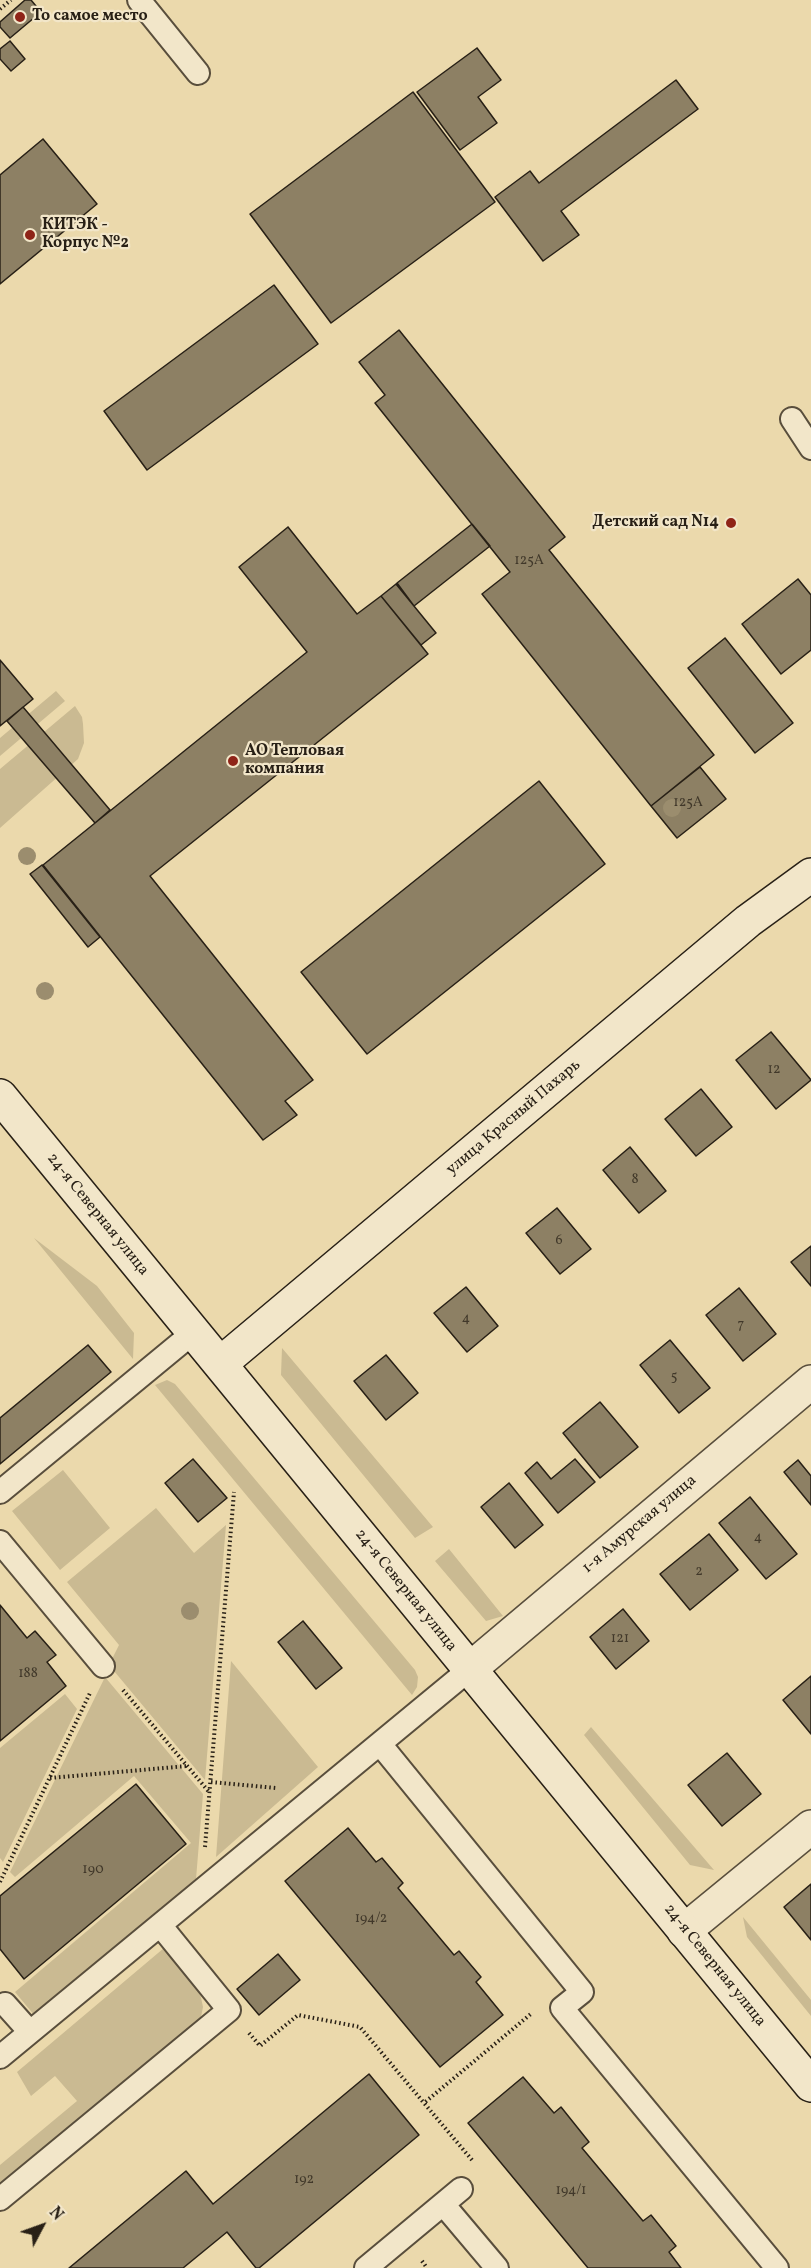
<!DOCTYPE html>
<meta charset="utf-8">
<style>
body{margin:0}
#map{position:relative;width:811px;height:2268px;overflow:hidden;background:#ebd9ac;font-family:Vollkorn,serif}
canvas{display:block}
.north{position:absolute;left:12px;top:2196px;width:60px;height:60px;-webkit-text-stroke:4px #f2e6c9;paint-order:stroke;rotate:49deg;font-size:16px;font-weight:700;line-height:24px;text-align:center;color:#282016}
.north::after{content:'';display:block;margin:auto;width:21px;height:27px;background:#282016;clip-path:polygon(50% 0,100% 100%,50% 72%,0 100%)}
</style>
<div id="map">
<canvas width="811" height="2268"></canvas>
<div class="north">N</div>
</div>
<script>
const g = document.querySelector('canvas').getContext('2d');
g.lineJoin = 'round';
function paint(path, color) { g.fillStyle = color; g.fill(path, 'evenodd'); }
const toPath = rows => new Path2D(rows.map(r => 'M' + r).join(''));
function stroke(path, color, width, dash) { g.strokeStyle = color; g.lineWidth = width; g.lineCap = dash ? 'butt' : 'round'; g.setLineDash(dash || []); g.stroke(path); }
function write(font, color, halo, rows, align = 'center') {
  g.font = font + ' Vollkorn,serif'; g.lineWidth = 4.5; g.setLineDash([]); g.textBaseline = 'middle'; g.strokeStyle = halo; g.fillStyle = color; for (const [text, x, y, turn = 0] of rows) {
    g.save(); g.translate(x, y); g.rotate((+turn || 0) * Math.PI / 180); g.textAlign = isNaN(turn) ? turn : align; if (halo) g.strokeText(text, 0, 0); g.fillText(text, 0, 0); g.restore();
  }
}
const green = toPath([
 [56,691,65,701,0,756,0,738],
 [75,706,82,717,83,724,84,743,78,759,0,828,0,769],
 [34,1238,97,1286,134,1333,133,1359],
 [282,1348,433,1527,415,1538,281,1375],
 [167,1380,175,1384,415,1670,418,1677,417,1687,412,1695,155,1385],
 [63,1470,110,1528,60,1570,12,1511],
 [156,1508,194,1553,226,1525,205,1780,109,1665,119,1645,67,1582],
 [449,1549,503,1616,486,1621,435,1561],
 [231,1661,318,1767,216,1857],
 [105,1677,203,1794,196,1879,35,2016,15,1992,191,1843,134,1776,15,1877,10,1872],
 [65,1694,77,1709,3,1862,0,1858,0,1748],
 [591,1727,714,1870,690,1865,584,1735],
 [743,1917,811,2000,811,2016,747,1937],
 [164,1948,200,1993,203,2007,200,2022,0,2192,0,2165,77,2101,55,2076,31,2096,17,2072]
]);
const building = toPath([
 [25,0,31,0,41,12,10,38,0,27,0,22,25,0],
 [10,41,25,59,11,71,0,59,0,49,10,41],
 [477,48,501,80,478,97,497,123,460,150,417,92,477,48],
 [676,80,698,109,561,211,579,235,543,261,495,197,530,171,539,183,676,80],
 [413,92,495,202,331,323,250,214,413,92],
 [43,139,97,204,0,284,0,175,43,139],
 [274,285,318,344,147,470,104,411,274,285],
 [399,330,565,537,549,550,714,755,651,806,482,594,510,572,375,403,385,395,359,362,399,330],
 [472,524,490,546,414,606,397,583,472,524],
 [288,527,357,614,381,596,428,654,150,876,313,1080,285,1101,297,1115,263,1140,43,865,307,652,239,567,288,527],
 [798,579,811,595,811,650,781,674,742,624,798,579],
 [396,584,436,633,421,645,381,596,396,584],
 [725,638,793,723,755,753,688,668,725,638],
 [0,660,33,699,0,726,0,660],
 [23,707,110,810,95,823,7,721,23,707],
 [700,767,726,799,677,838,651,806,700,767],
 [539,781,605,864,367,1054,301,972,539,781],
 [42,865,100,937,88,947,30,874,42,865],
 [771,1032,811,1080,776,1109,736,1060,771,1032],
 [701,1089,732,1127,696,1156,665,1119,701,1089],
 [630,1147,666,1191,639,1213,603,1170,630,1147],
 [557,1208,591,1249,560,1274,526,1233,557,1208],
 [811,1246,811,1286,791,1262,811,1246],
 [466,1287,498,1326,467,1352,434,1313,466,1287],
 [739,1288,776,1334,743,1361,706,1315,739,1288],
 [670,1340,710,1388,679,1413,640,1365,670,1340],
 [88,1345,111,1372,0,1464,0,1418,88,1345],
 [386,1355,418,1393,386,1420,354,1381,386,1355],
 [600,1402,638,1447,600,1478,563,1433,600,1402],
 [193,1459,227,1498,198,1522,165,1483,193,1459],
 [575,1459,595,1482,558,1513,525,1473,537,1462,551,1479,575,1459],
 [798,1460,811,1476,811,1505,784,1472,798,1460],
 [509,1483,543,1525,515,1548,481,1507,509,1483],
 [750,1497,797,1554,766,1579,719,1523,750,1497],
 [709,1534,738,1570,690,1610,660,1574,709,1534],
 [0,1605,27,1638,35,1631,56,1655,47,1662,66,1686,0,1741,0,1605],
 [623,1609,649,1641,616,1669,590,1637,623,1609],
 [303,1621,342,1668,316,1689,278,1642,303,1621],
 [811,1676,811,1734,783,1700,811,1676],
 [727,1753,761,1794,722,1826,688,1785,727,1753],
 [136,1784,186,1844,24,1979,0,1949,0,1896,136,1784],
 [348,1828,376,1862,382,1858,403,1883,398,1888,454,1955,459,1951,481,1977,476,1982,503,2015,440,2067,285,1881,348,1828],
 [811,1884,811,1940,784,1907,811,1884],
 [278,1954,300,1980,259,2015,237,1989,278,1954],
 [369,2074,419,2135,259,2268,256,2268,227,2232,183,2268,69,2268,186,2171,213,2204,369,2074],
 [523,2077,554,2113,561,2107,589,2142,582,2148,643,2221,651,2215,676,2246,669,2252,681,2268,588,2268,468,2123,523,2077]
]);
const path = toPath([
 [0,9,11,0],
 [123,1690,210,1793],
 [50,1778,187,1766],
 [211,1782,276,1788],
 [205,1847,234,1492],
 [0,1882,90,1693],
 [249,2033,260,2046,298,2015,360,2027,424,2103],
 [472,2160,424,2103,532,2013],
 [422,2261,427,2268]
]);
const lane = toPath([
 [139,0,198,73],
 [792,419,811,448],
 [0,1492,194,1332],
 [0,1542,103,1666],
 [380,1744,582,1992,562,2008,777,2268],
 [5,2004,30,2032],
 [0,2057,470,1669],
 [0,2199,229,2010,160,1925],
 [443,2204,497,2268],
 [366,2268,461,2189]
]);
const street = toPath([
 [470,1669,811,1382],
 [684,1931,811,1827]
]);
const secondary = toPath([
 [0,1096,811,2085],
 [220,1364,748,921,811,875]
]);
const trees = [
 [672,808],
 [27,856],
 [45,991],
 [190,1611]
];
const markers = [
 [20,17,6,"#8f2418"],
 [30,235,6,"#8f2418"],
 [731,523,6,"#8f2418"],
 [233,761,6,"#8f2418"]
];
const numberNames = [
 ["125А",529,561],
 ["125А",688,803],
 ["12",774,1070],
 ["8",635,1180],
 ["6",559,1241],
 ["4",466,1319],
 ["7",741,1325],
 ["5",674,1377],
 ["4",758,1538],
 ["2",699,1572],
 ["121",620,1639],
 ["188",28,1674],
 ["190",93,1870],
 ["194/2",371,1919],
 ["192",304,2180],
 ["194/1",571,2191]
];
const poiNames = [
 ["То самое место",32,17],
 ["КИТЭК -",42,226],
 ["Корпус №2",42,244],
 ["Детский сад N14",719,523,"right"],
 ["АО Тепловая",245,752],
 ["компания",245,770]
];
const streetNames = [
 ["улица Красный Пахарь",514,1118,-40],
 ["24-я Северная улица",97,1215,51],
 ["1-я Амурская улица",640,1525,-40],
 ["24-я Северная улица",405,1591,51],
 ["24-я Северная улица",714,1966,51]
];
paint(green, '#caba92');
paint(building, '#8d8064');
stroke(building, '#282016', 1.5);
stroke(lane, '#594e3c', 26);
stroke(street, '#594e3c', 36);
stroke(secondary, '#282016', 36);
stroke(path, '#282016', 4, [1.5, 3]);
stroke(lane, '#f2e6c9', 22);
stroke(street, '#f2e6c9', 33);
stroke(secondary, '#f2e6c9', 33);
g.fillStyle = '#9b8d6e';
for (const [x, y] of trees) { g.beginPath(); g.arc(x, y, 9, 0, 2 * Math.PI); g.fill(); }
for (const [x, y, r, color] of markers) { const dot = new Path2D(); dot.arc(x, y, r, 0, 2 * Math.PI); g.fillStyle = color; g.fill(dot); stroke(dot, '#f2e6c9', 2); }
write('14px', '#41382a', null, numberNames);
write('bold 16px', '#282016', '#f2e6c9', poiNames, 'left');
write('16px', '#282016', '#f2e6c9', streetNames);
</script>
